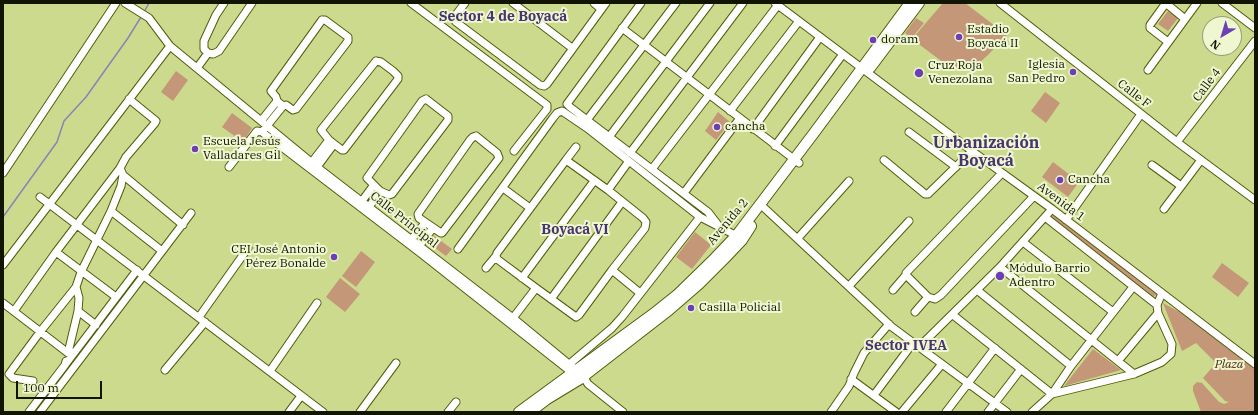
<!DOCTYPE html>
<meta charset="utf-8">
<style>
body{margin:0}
#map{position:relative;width:1258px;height:415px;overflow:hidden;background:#ccda8e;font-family:"IBM Plex Serif",serif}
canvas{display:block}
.frame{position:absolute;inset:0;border:4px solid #111400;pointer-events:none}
.north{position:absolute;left:1202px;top:16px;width:40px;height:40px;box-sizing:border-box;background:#eff7d1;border:1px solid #969c7d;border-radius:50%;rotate:218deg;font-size:11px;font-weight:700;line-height:16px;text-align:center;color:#111400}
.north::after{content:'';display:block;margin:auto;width:14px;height:18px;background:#6d3fb7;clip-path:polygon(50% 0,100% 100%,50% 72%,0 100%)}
.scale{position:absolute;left:16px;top:381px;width:86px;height:18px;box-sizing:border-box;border:2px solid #111400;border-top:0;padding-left:5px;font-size:12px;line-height:14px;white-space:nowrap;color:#111400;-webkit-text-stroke:3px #eff7d1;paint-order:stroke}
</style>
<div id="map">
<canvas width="1258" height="415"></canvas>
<div class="frame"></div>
<div class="north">N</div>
<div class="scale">100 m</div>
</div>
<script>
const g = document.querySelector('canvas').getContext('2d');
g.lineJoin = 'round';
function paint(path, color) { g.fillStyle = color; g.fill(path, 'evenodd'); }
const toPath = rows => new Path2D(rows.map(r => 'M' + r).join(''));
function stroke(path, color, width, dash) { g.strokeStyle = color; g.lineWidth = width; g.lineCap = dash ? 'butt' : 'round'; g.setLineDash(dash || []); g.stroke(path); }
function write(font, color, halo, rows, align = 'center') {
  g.font = font + ' "IBM Plex Serif",serif'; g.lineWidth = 4; g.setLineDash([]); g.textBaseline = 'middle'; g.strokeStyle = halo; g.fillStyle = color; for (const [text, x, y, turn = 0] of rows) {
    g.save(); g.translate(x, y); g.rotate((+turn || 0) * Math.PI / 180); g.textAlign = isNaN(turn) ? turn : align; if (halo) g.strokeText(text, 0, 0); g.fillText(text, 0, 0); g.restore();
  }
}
const green = toPath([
 [943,3,965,3,1007,35,988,55,979,63,967,68,952,69,912,39],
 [1168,11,1178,18,1168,31,1158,24],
 [916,18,924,23,912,38,905,33],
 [176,71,188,80,173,101,161,92],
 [1045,92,1060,103,1046,123,1031,111],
 [718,112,730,122,716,140,705,131],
 [232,113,252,128,243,142,222,127],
 [1053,162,1079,182,1068,197,1042,177],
 [1054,215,1157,294,1153,297,1051,217],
 [695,232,711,245,692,269,676,257],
 [433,235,452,249,446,256,427,242],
 [361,251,375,262,356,287,342,276],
 [1222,263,1249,283,1238,297,1212,277],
 [340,278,360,294,345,312,326,297],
 [1163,303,1183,314,1217,338,1255,369,1255,412,1201,412,1193,391,1193,386,1197,382,1202,383,1219,402,1224,404,1229,402,1225,401,1203,378,1216,363,1196,343,1182,351],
 [1093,349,1121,370,1064,386]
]);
const stream = toPath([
 [144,12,149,3],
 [3,217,57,142,64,121,86,97,128,38,141,17]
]);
const street = toPath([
 [224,3,216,15,204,41,204,49,208,53,213,54,219,51,252,3],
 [411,3,547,105,547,109,514,151],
 [465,3,455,16,454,19,456,22,540,85,544,86,547,84,606,3],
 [513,3,572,48],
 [594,3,601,9],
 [641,3,567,104,570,107,708,212,718,225],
 [775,3,972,151,1052,209,1255,364],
 [1000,3,1177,142,1255,200],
 [1222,3,1255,28],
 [322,20,325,20,348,37,348,41,296,109,293,110,286,105,283,106,277,101,276,97,271,91,322,20],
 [622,28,799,163],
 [1168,42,1150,28,1150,25,1163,7,1165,5,1168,5,1185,19],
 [170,46,317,167,513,318,576,370,583,376,588,384,623,412],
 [376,61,381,62,393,71,398,76,398,79,344,150,342,150,329,140,321,130,376,61],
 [197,68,208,53],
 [1148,70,1197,3],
 [129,99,156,121,155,123,126,157,120,168,123,175,183,225],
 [426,99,448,116,448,120,392,194,389,195,380,191,367,178,422,101,426,99],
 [730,111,799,21],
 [587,120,676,3],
 [261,121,277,101],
 [753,129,820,37],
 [262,132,419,252,575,375],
 [909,132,956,167],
 [476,136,497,153,499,158,442,233,441,233,419,218,418,214,470,140,473,137,476,136],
 [609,137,710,3],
 [1177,142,1255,41],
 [775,146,843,54],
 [630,153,743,3],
 [566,160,608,190,643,218,646,222,645,228,612,270,579,315,576,317,536,288,497,259,496,256,497,253,566,160],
 [566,160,576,147],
 [884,160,925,194,928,194,972,151],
 [312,162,329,140],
 [1152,165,1181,186],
 [229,167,257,131,262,132,283,106],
 [317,167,334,144],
 [652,169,778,5],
 [3,173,116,3],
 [1002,173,906,273,906,275,928,297,935,299,941,295,1034,196],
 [503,188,530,208],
 [608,190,629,161],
 [684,193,740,118],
 [40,197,323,412],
 [362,201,373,186],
 [760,204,892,327,1007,412],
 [369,207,380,191],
 [1164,209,1201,160],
 [111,211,162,251],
 [1045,217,1157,305],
 [1066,220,1141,114],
 [798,238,849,181],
 [411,240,425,223],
 [1023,242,1113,312],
 [419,246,433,228],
 [458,249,553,118,557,113,562,111,587,128,700,217,739,237],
 [56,252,116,297],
 [3,265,170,46,149,18,125,3],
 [1000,267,1134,374],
 [486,268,496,256],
 [612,270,640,293],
 [522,278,594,181],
 [849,286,909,221],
 [893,290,906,275],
 [977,290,1071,366],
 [551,299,622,202],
 [3,303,68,353,78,311,79,298,76,287],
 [14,311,56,252,120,168],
 [78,311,96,325],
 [915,312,928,297],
 [953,315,1052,394,1134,374,1162,362,1171,354,1172,344,1158,313,1157,305,1162,293],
 [199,317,248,248],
 [513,318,536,288],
 [919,347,1000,267,1052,209],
 [1118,361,1158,313],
 [65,365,137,270],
 [566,367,612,328,622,317,700,217],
 [165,370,205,322],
 [270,371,317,303],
 [851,379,896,412],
 [33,381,13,378,9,374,40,332,76,287,81,272,111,211,121,186,123,175],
 [874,395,913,343],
 [29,412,65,365,66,361],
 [40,412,191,213],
 [289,412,301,396],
 [360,412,396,363],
 [448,412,456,402],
 [831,412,849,386,854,373,864,353,889,324],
 [902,412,942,364],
 [946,412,995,348],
 [988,412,1021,369],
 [1032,412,1052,394,1071,366,1133,287]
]);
const secondary = toPath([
 [870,68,919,3],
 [519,412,657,311,677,295,715,258,736,236,814,133,910,3],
 [530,412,547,399,580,379,669,310,699,284,724,259,742,240,751,226]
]);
const markers = [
 [959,37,4,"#6d3fb7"],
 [873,40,4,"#6d3fb7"],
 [1073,72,4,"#6d3fb7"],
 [919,73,5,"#6d3fb7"],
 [717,127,4,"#6d3fb7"],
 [195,149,4,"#6d3fb7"],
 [1060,180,4,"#6d3fb7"],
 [334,257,4,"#6d3fb7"],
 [1000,276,5,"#6d3fb7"],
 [691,308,4,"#6d3fb7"]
];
const poiNames = [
 ["Estadio",967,30],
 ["Boyacá II",967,44],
 ["doram",881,40],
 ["Iglesia",1065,65,"right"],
 ["San Pedro",1065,79,"right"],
 ["Cruz Roja",928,66],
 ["Venezolana",928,80],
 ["cancha",725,127],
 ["Escuela Jesús",203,142],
 ["Valladares Gil",203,156],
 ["Cancha",1068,180],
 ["CEI José Antonio",326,250,"right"],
 ["Pérez Bonalde",326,264,"right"],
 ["Módulo Barrio",1009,269],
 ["Adentro",1009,283],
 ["Casilla Policial",699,308]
];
const streetNames = [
 ["Calle 4",1207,85,-53],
 ["Calle F",1134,94,38],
 ["Avenida 1",1061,202,37],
 ["Calle Principal",404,220,38],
 ["Avenida 2",728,222,-50]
];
const parkNames = [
 ["Plaza",1229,365]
];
const quarterNames = [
 ["Sector 4 de Boyacá",503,17],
 ["Boyacá VI",575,230],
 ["Sector IVEA",906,346]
];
const districtNames = [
 ["Urbanización",986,143],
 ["Boyacá",986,161]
];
paint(green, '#c39778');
stroke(stream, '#8f80b6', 1.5);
stroke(street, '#525c09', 9);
stroke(secondary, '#525c09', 12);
stroke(street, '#fff', 7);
stroke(secondary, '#fff', 10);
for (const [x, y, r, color] of markers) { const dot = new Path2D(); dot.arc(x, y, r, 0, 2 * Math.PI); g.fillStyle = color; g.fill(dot); stroke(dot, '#eff7d1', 1.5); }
write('12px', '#111400', '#eff7d1', poiNames, 'left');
write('12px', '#111400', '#eff7d1', streetNames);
write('italic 12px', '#4e2b0d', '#eff7d1', parkNames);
write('bold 14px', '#48346f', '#eff7d1', quarterNames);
write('bold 16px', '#48346f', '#eff7d1', districtNames);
</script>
